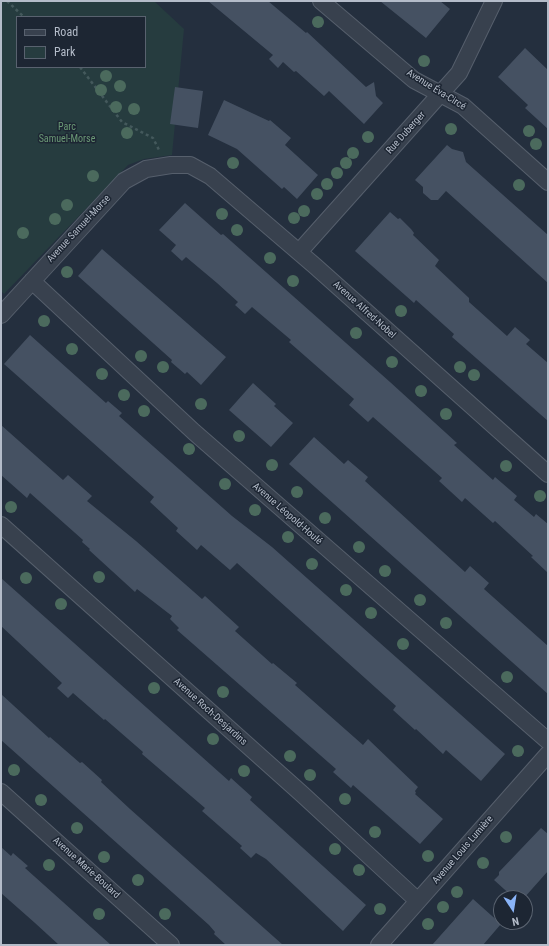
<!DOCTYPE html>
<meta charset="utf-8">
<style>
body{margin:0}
#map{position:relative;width:549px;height:946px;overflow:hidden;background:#242f3e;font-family:"Roboto Condensed",sans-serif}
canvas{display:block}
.frame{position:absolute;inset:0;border:2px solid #b4bcc9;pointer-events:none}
.legend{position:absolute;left:16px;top:16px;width:130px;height:52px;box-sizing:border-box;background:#1d2633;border:1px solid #59626f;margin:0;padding:5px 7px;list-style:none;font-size:12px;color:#b4bcc9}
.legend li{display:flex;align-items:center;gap:8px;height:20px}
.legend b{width:20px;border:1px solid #59626f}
.north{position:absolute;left:493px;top:890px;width:40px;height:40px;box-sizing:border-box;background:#1d2633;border:1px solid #59626f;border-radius:50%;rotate:168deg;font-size:11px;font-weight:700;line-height:16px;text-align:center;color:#b4bcc9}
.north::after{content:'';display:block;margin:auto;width:14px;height:18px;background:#8ab4f8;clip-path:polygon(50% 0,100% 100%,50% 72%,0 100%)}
</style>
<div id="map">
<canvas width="549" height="946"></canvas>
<div class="frame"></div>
<ul class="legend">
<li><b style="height:5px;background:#38414e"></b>Road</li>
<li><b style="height:11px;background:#263c3f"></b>Park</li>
</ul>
<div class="north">N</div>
</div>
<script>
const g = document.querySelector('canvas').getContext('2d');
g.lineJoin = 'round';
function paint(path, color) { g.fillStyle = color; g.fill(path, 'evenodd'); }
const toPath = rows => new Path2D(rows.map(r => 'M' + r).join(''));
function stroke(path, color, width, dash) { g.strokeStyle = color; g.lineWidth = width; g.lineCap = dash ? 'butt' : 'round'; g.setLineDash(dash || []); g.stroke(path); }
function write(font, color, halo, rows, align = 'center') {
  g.font = font + ' "Roboto Condensed",sans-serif'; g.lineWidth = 3; g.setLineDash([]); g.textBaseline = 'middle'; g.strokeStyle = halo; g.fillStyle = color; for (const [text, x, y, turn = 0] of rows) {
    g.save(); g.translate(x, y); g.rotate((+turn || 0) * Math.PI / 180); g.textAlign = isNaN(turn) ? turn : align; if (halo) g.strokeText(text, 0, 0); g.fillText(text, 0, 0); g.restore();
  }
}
const green = toPath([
 [1,1,154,1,184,29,172,155,144,159,128,165,4,294,1,291],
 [17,17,145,17,145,67,17,67]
]);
const building = toPath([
 [208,1,268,1,306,33,307,32,366,87,374,82,376,96,383,103,364,124,329,91,324,96,296,71,294,72,283,62,278,68,269,59,273,55],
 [380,1,440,1,450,9,426,38],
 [525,48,548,70,548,129,525,108,528,105,498,77],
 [175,87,203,91,198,128,170,124],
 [224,100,269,121,270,120,291,138,285,145,318,175,297,199,284,187,282,189,237,149,208,135],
 [447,145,452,149,463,152,466,162,548,235,548,283,446,191,438,200,431,200,423,193,423,187,415,180],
 [185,203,221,235,223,234,390,382,457,443,454,445,493,480,495,477,517,496,514,500,534,517,536,514,548,524,548,573,531,557,533,556,495,521,493,523,465,498,462,502,439,481,442,478,373,417,368,422,349,405,354,399,289,342,291,340,252,307,245,314,235,305,238,302,217,283,186,257,182,261,171,251,176,245,159,230],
 [390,212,398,219,400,218,411,229,414,233,413,235,439,260,435,266,469,298,469,302,507,336,515,327,530,340,526,344,548,363,548,421,452,337,454,334,416,300,414,303,355,251],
 [102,249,226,357,201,385,187,372,185,374,171,362,172,360,78,276],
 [30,335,106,403,108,401,122,413,119,416,232,516,272,547,505,754,481,781,446,750,443,754,416,729,415,730,393,710,396,706,237,563,230,570,201,545,197,550,176,531,178,528,150,502,154,497,4,364],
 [253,383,276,404,274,406,293,423,271,447,229,410],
 [1,425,63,480,68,475,92,496,87,501,136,541,202,599,205,596,239,627,235,631,272,664,273,663,297,683,295,685,363,745,368,739,418,787,415,791,416,793,415,794,443,819,420,844,353,785,351,788,333,772,336,769,177,630,179,628,170,619,172,616,137,589,135,592,89,550,90,549,82,542,83,540,30,493,27,498,1,475],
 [314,437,344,464,348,460,368,477,365,481,465,572,470,566,489,583,484,589,548,646,548,694,289,464],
 [1,578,229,781,231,778,252,797,250,800,366,905,343,931,266,859,256,853,251,858,240,848,242,846,202,811,205,808,142,754,143,752,105,719,104,720,73,693,68,698,57,688,62,683,1,626],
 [1,694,49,738,50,737,80,763,82,762,102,780,101,782,130,809,283,945,226,945,214,934,215,932,209,925,1,740],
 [541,828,548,834,548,871,524,898,514,898,494,880,499,875,499,872],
 [1,847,11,856,13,853,28,866,25,868,111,945,59,945,35,923,1,893],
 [473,899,501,924,483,945,432,945]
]);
const path = toPath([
 [7,1,24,17],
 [80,67,122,122,153,138,160,152]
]);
const street = toPath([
 [321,1,414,80,463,106,548,182],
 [299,252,459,73,494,1],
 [32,281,194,432,548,741],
 [1,315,124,181,146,169,171,165,190,165,210,176,315,266,548,474],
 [1,525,302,794,418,901],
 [1,792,171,945],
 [379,945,548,754]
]);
const trees = [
 [318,22],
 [424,61],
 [106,76],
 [120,86],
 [101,90],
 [116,107],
 [134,109],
 [451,129],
 [529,131],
 [127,133],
 [368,137],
 [536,144],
 [353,153],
 [233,163],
 [346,163],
 [337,173],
 [93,176],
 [327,184],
 [519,185],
 [317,194],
 [67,205],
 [304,211],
 [222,214],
 [294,218],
 [55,219],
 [237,230],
 [23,233],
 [270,258],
 [67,272],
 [293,281],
 [401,311],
 [44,321],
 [356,333],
 [72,349],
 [141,356],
 [392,362],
 [163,367],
 [460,367],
 [102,374],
 [474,375],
 [421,391],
 [124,395],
 [201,404],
 [144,411],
 [446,414],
 [239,436],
 [189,449],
 [272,465],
 [506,466],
 [225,484],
 [297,492],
 [540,496],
 [11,507],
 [255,510],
 [325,518],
 [288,537],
 [359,547],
 [312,564],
 [385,571],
 [99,577],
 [26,578],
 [346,590],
 [420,600],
 [61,604],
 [371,613],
 [446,623],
 [403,644],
 [507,677],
 [154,688],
 [223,692],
 [213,739],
 [518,751],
 [290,756],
 [14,770],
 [244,771],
 [310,775],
 [345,799],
 [41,800],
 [77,828],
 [375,832],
 [506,837],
 [335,849],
 [428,856],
 [104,857],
 [483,863],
 [49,865],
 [359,870],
 [138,880],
 [457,892],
 [443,907],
 [380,909],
 [99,914],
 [165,914],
 [428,924]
];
const streetNames = [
 ["Avenue Éva-Circé",436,90,32],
 ["Rue Duberger",406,133,-48],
 ["Avenue Samuel-Morse",79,229,-47],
 ["Avenue Alfred-Nobel",364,310,42],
 ["Avenue Léopold-Houlé",287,514,41],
 ["Avenue Roch-Desjardins",210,712,42],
 ["Avenue Louis Lumière",463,850,-49],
 ["Avenue Marie-Boulard",86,868,42]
];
const parkNames = [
 ["Parc",67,127],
 ["Samuel-Morse",67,139]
];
paint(green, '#263c3f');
paint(building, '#455162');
stroke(street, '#565f6c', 18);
stroke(path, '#44595c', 2.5, [3, 3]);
stroke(street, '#38414e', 16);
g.fillStyle = '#4b6a5d';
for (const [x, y] of trees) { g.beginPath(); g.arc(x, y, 6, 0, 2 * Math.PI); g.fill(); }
write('10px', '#b4bcc9', '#1d2633', streetNames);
write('10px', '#6b9a76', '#1d2633', parkNames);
</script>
